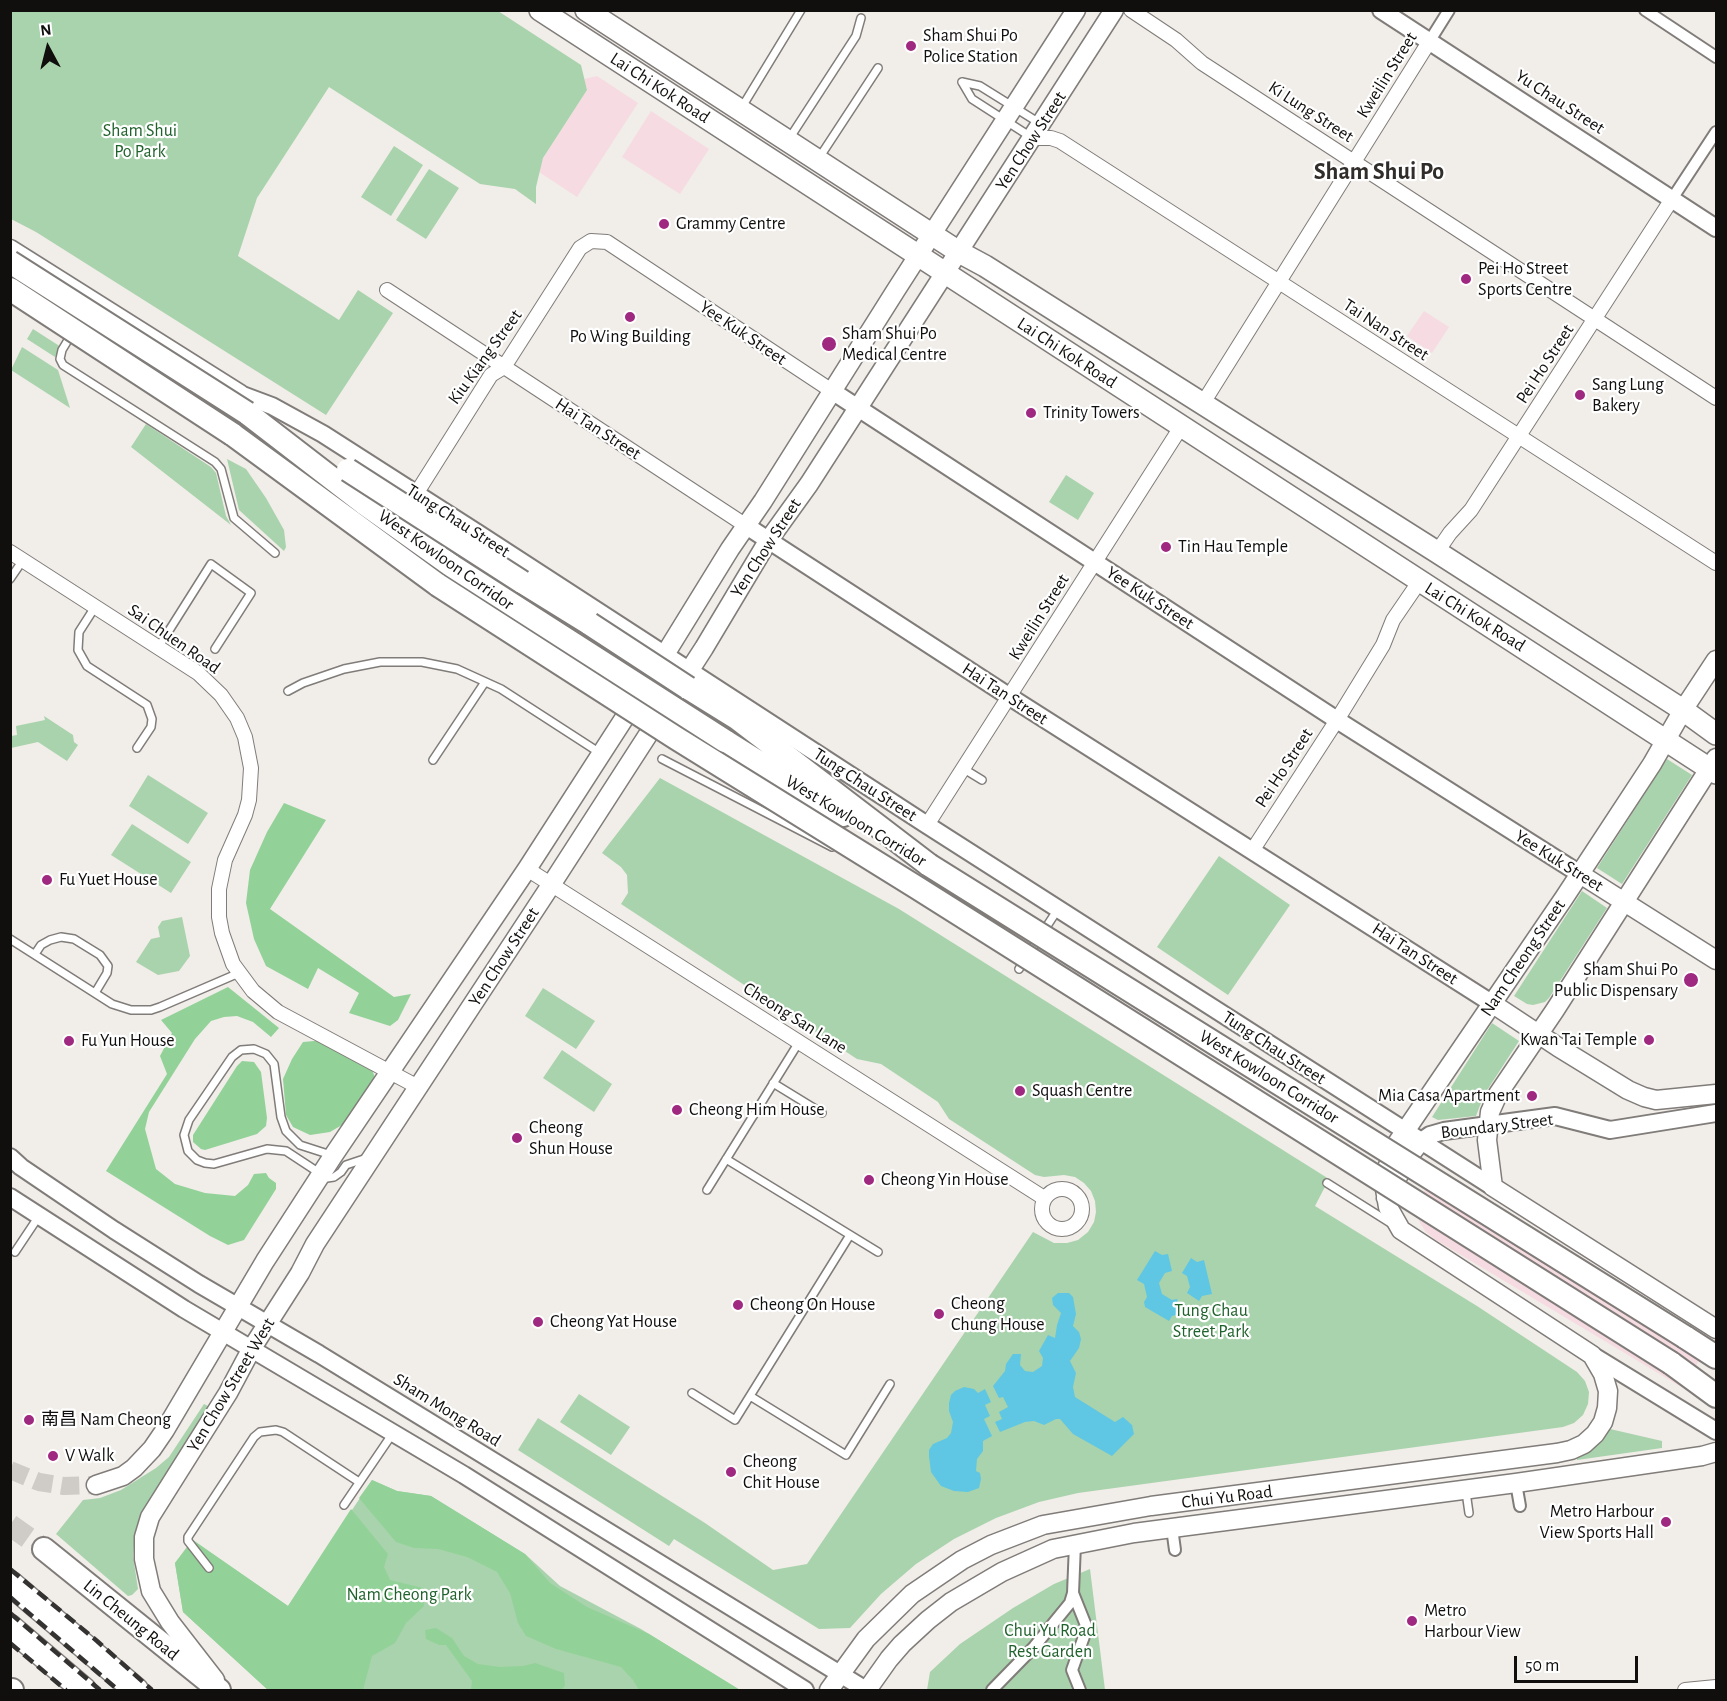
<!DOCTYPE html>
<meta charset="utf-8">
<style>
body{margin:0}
#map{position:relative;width:1727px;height:1701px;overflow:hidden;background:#f1ede9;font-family:"Alegreya Sans",sans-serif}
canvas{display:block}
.frame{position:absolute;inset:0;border:12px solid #100f0d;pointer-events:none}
.north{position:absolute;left:18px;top:18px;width:60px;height:60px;-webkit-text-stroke:4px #fff;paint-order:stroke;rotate:353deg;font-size:16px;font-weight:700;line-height:24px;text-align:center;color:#100f0d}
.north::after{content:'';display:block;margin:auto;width:21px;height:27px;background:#100f0d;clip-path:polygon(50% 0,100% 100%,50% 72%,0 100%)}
.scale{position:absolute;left:1514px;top:1656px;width:124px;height:27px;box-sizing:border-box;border:3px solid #100f0d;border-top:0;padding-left:8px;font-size:18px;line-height:21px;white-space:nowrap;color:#100f0d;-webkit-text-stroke:4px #fff;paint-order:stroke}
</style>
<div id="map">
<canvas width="1727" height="1701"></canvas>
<div class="frame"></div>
<div class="north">N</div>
<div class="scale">50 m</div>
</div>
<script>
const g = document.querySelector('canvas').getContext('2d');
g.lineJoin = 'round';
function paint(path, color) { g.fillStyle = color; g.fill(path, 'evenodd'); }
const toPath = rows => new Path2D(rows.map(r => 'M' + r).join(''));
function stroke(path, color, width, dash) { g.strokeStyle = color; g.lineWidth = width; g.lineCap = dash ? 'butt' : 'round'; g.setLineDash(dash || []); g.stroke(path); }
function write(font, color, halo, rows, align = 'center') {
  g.font = font + ' "Alegreya Sans","Noto Sans TC",sans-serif'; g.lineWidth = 4.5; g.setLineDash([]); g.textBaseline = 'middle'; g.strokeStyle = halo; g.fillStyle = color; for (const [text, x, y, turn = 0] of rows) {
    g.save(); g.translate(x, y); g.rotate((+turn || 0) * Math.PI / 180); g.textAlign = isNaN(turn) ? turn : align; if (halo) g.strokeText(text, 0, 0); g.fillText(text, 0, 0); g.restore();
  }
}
const industrial = toPath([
 [597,76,638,103,577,197,539,172,543,158,587,90,584,79],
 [651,111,709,149,680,194,622,157],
 [1424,311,1449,327,1432,353,1407,336],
 [1434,1183,1470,1190,1711,1340,1683,1388,1436,1240,1426,1232,1420,1223,1416,1211,1418,1200,1425,1190]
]);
const green = toPath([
 [10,11,498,11,581,65,587,90,543,158,536,187,536,204,515,189,480,184,329,87,257,198,238,256,339,320,358,290,393,313,326,415,36,232,11,219],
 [394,146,423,165,391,216,361,197],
 [429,169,459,188,426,239,396,220],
 [33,329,61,347,55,357,27,339],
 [22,347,58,370,70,408,11,370],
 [146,424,211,467,216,473,226,516,231,525,131,447],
 [227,459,246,469,266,498,284,530,286,547,284,551,239,510],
 [1066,475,1094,493,1078,520,1049,502],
 [44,716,73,735,74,742,78,745,67,761,38,742,11,748,11,736,17,735,16,726,45,720],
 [1667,759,1692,775,1622,884,1597,868],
 [148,775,208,813,188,844,129,806],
 [660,778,899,909,1329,1179,1315,1206,1477,1306,1577,1372,1585,1381,1589,1392,1588,1404,1583,1415,1574,1423,1563,1427,1078,1493,1039,1502,996,1518,954,1539,916,1564,881,1594,850,1628,819,1629,674,1539,669,1546,518,1450,538,1418,705,1523,773,1570,807,1564,1033,1232,1054,1243,1067,1243,1078,1240,1088,1232,1094,1222,1096,1212,1095,1201,1091,1191,1084,1183,1075,1177,1064,1175,1044,1177,1035,1175,949,1119,938,1102,881,1064,857,1059,621,904,628,893,627,875,621,867,602,853],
 [132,824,191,862,171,893,111,855],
 [1219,856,1290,905,1228,995,1157,947],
 [1582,891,1607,908,1549,998,1545,1002,1533,1005,1527,1004,1514,996],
 [182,917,190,956,179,971,158,975,136,962,151,939,160,937,158,927,162,921],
 [543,988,595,1021,576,1049,525,1016],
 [1492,1023,1519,1041,1484,1095,1476,1116,1438,1120,1432,1117],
 [562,1050,612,1084,594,1112,543,1078],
 [579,1394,630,1427,611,1455,560,1422],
 [204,1404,208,1406,140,1516,135,1532,133,1556,138,1589,132,1595,128,1596,56,1534,83,1500,100,1498,121,1490,156,1468,169,1457],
 [1610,1429,1662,1441,1662,1448,1577,1460,1576,1455,1597,1445],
 [372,1480,397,1491,431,1496,525,1554,560,1586,641,1629,740,1690,268,1690,183,1612,175,1563,192,1540,288,1606],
 [1090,1569,1105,1690,927,1690,930,1672,960,1644,1013,1608,1054,1584]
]);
const forest = toPath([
 [284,803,326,820,270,909,394,997,411,994,398,1020,390,1026,349,1013,359,993,318,968,308,989,266,966,254,939,246,903,250,870,267,832],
 [228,987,279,1028,271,1037,253,1022,237,1016,224,1017,211,1021,195,1039,149,1112,145,1129,156,1169,175,1184,205,1193,235,1196,248,1185,254,1174,266,1173,269,1178,276,1183,276,1189,244,1240,228,1245,210,1236,106,1171,167,1074,160,1056,172,1033,161,1020],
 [325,1040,372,1069,375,1078,373,1084,347,1122,330,1132,310,1135,293,1127,286,1115,283,1079,292,1059,303,1042],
 [242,1061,254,1062,261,1072,267,1118,266,1126,257,1134,205,1150,201,1149,193,1142,193,1135,237,1066],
 [372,1480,397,1491,431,1496,525,1554,550,1583,587,1607,649,1634,740,1690,639,1690,633,1680,621,1667,556,1649,526,1636,518,1623,510,1593,497,1572,467,1557,438,1549,414,1548,396,1542,359,1498],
 [351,1509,388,1554,384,1567,390,1580,423,1588,424,1606,406,1623,395,1643,372,1656,363,1690,268,1690,183,1612,175,1563,193,1540,288,1606],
 [436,1628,452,1638,464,1656,478,1664,500,1667,523,1666,535,1663,564,1673,565,1686,561,1690,471,1690,472,1681,446,1645,439,1645,426,1639,425,1630]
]);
const water = toPath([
 [1155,1251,1162,1255,1168,1254,1172,1271,1165,1273,1159,1283,1162,1294,1172,1300,1177,1299,1181,1314,1172,1316,1169,1321,1145,1307,1144,1302,1147,1297,1144,1284,1137,1280],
 [1191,1258,1197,1262,1204,1260,1212,1294,1202,1296,1199,1301,1187,1293,1190,1287,1187,1276,1182,1273],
 [1058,1293,1069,1293,1073,1297,1076,1314,1073,1326,1079,1332,1081,1339,1079,1348,1070,1361,1076,1373,1073,1387,1075,1397,1115,1422,1123,1417,1132,1425,1134,1434,1112,1456,1073,1434,1060,1419,1056,1419,1044,1425,1034,1421,1025,1422,1000,1432,995,1422,1002,1419,999,1412,1008,1407,1003,1397,999,1398,993,1386,1005,1371,1006,1364,1013,1354,1021,1354,1020,1365,1025,1371,1033,1372,1042,1366,1043,1358,1039,1351,1048,1335,1055,1338,1057,1325,1061,1313,1053,1305,1052,1298],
 [964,1387,974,1389,978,1393,985,1389,991,1402,985,1405,990,1416,984,1419,992,1436,983,1441,983,1451,977,1459,976,1471,980,1473,981,1479,979,1488,968,1492,954,1491,941,1486,931,1472,929,1456,929,1450,933,1444,947,1438,951,1433,953,1422,949,1411,949,1403,951,1395,955,1391]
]);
const secondaryTunnel = toPath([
 [10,1470,39,1482,64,1486,96,1485]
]);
const trunkTunnel = toPath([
 [10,1525,44,1549]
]);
const service = toPath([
 [962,82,972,99,1031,137],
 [962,82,980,86,1041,124],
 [742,107,801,10],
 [789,139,856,36,861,18],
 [819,158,878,68],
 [85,312,62,350,60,359,63,365,215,462,221,469,234,518,275,553],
 [10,579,23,560],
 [95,607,79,632,78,650,87,666,147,705,152,719,151,727,137,748],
 [158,648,211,564,251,593,215,649],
 [288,691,303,683,344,669,380,662,422,662,457,669,501,689,600,753],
 [662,759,832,847],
 [433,760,485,682],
 [964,769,982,780],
 [10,939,112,1004,131,1010,151,1010,160,1007,239,973],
 [35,954,41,945,50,940,61,937,74,939,100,955,108,966,107,973,95,993],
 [1019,969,1058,909],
 [773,1083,822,1113],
 [331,1155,300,1145,286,1131,281,1117,274,1064,266,1054,254,1049,241,1050,232,1057,189,1120,184,1135,188,1151,197,1160,205,1163,214,1164,267,1149,286,1151,327,1178,334,1177,341,1172,346,1165,367,1158],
 [726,1159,878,1252],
 [1327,1183,1392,1224],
 [707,1190,799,1042],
 [15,1252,39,1216],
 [692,1393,735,1420,850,1235],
 [750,1396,846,1455,890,1384],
 [1466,1492,1469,1513],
 [344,1505,393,1433],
 [209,1568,188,1541,188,1537,254,1437,260,1432,276,1430,283,1432,359,1482]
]);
const pedestrian = toPath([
 [1645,10,1716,57],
 [1429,42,1449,10],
 [1672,199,1716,132],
 [1516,1483,1520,1506],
 [1172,1528,1175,1550],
 [1073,1593,1087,1628,1072,1670,1080,1690],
 [992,1690,1034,1647,1070,1603,1073,1593,1075,1544]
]);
const minor = toPath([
 [1131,10,1176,40,1202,63,1716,398],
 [1033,138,1051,138,1060,141,1716,563],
 [387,290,745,525],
 [1203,403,1429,42],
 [416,494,491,375,504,367,580,248,591,241,607,242,832,391],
 [10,552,198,673,221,695,237,718,245,737,251,768,249,800,245,815,225,860,219,889,219,917,222,933,233,964,253,991,278,1012,418,1087],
 [1437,552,1450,533,1471,510,1672,199],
 [927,825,1181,427],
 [1252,851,1337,720,1383,645,1393,620,1419,582],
 [527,869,1044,1198],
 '1042 1209a20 20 0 1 1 40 0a20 20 0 1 1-40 0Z',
 [1685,1690,1716,1687]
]);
const tertiary = toPath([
 [1381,10,1716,228],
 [832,391,1337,720,1580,874],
 [240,394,272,406,323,434,479,534,927,825,1493,1187],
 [745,525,1010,697,1493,1004],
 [1420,1142,1430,1135,1444,1131,1555,1116,1610,1130,1716,1113],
 [10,1157,21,1167,114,1230,199,1284,319,1354,866,1690],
 [10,1197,184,1309,464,1475,805,1690],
 [1592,1355,1716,1431]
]);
const secondary = toPath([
 [10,249,240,394],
 [1716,758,1555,1010,1498,1094,1490,1112,1487,1140,1493,1187,1716,1329],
 [1580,874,1716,960],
 [1493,1004,1558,1047,1628,1090,1644,1097,1656,1100,1716,1094],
 [1386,1198,1410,1155,1420,1142],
 [96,1485,123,1476,134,1468,152,1449,165,1430,265,1261,333,1156,527,869,656,669,730,549,763,501,896,290,1076,10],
 [215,1680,170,1622,151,1591,144,1559,144,1537,150,1517,228,1393,252,1348,300,1273,315,1244,551,885,704,648,768,541,809,484,1114,10],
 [829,1690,866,1639,912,1594,962,1560,991,1545,1043,1525,1151,1506,1557,1453,1571,1450,1584,1444,1595,1434,1603,1422,1607,1408,1608,1391,1603,1374,1592,1355,1401,1230,1388,1207,1384,1183,1386,1171,1395,1146,1564,898,1652,764,1683,710,1716,660],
 [867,1690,889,1659,902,1644,928,1620,951,1602,1002,1572,1053,1549,1134,1533,1516,1483,1702,1456,1716,1452]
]);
const primary = toPath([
 [540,10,1716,773],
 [586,10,959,252,985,266,1437,552,1683,710,1716,734]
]);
const trunk = toPath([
 [247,413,365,504,452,566],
 [232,434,438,585],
 [522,582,590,624],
 [688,688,738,719,929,865],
 [725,741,843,815],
 [1685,1337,1716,1357],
 [1671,1363,1716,1396],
 [44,1549,219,1690],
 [10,1690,12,1690]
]);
const motorway = toPath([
 [10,1583,136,1690],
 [10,1627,84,1690]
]);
const rail = toPath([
 [10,1569,97,1641,152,1690],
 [10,1597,118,1690],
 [10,1613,100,1690],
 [10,1643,66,1690]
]);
const trunkBridge = toPath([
 [10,262,247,413],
 [10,289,232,434],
 [348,470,522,582],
 [452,566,725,741],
 [438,585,676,738,916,887,1671,1363],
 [590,624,688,688],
 [929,865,1685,1337]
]);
const markers = [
 [911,46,6,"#9f2880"],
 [664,224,6,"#9f2880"],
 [1466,279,6,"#9f2880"],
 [630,317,6,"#9f2880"],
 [829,344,8,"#9f2880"],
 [1580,395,6,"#9f2880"],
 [1031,413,6,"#9f2880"],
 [1166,547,6,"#9f2880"],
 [47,880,6,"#9f2880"],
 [1691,980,8,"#9f2880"],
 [1649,1040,6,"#9f2880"],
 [69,1041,6,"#9f2880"],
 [1020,1091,6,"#9f2880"],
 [1532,1096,6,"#9f2880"],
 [677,1110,6,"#9f2880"],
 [517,1138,6,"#9f2880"],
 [869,1180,6,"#9f2880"],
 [738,1305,6,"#9f2880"],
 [939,1314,6,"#9f2880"],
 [538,1322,6,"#9f2880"],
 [29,1420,6,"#9f2880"],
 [53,1456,6,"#9f2880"],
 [731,1472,6,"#9f2880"],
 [1666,1522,6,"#9f2880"],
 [1412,1621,6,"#9f2880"]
];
const poiNames = [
 ["Sham Shui Po",923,36],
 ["Police Station",923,57],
 ["Grammy Centre",676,224],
 ["Pei Ho Street",1478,269],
 ["Sports Centre",1478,290],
 ["Sham Shui Po",842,334],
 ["Medical Centre",842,355],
 ["Po Wing Building",630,337,"center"],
 ["Sang Lung",1592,385],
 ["Bakery",1592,406],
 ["Trinity Towers",1043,413],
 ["Tin Hau Temple",1178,547],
 ["Fu Yuet House",59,880],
 ["Sham Shui Po",1678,970,"right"],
 ["Public Dispensary",1678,991,"right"],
 ["Kwan Tai Temple",1637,1040,"right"],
 ["Fu Yun House",81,1041],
 ["Squash Centre",1032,1091],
 ["Mia Casa Apartment",1520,1096,"right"],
 ["Cheong Him House",689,1110],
 ["Cheong",529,1128],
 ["Shun House",529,1149],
 ["Cheong Yin House",881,1180],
 ["Cheong",951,1304],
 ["Chung House",951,1325],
 ["Cheong On House",750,1305],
 ["Cheong Yat House",550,1322],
 ["南昌 Nam Cheong",41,1420],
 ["V Walk",65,1456],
 ["Cheong",743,1462],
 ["Chit House",743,1483],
 ["Metro Harbour",1654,1512,"right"],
 ["View Sports Hall",1654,1533,"right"],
 ["Metro",1424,1611],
 ["Harbour View",1424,1632]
];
const streetNames = [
 ["Kweilin Street",1387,75,-58],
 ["Lai Chi Kok Road",660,88,33],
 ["Yu Chau Street",1560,102,33],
 ["Ki Lung Street",1311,112,33],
 ["Yen Chow Street",1031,141,-57],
 ["Tai Nan Street",1386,330,33],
 ["Yee Kuk Street",743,333,34],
 ["Lai Chi Kok Road",1067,353,33],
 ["Kiu Kiang Street",485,357,-54],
 ["Pei Ho Street",1545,364,-57],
 ["Hai Tan Street",598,429,33],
 ["Tung Chau Street",458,521,33],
 ["Yen Chow Street",766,548,-57],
 ["West Kowloon Corridor",446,560,35],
 ["Yee Kuk Street",1150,598,33],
 ["Kweilin Street",1039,617,-58],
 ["Lai Chi Kok Road",1475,617,32],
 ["Sai Chuen Road",174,639,35],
 ["Hai Tan Street",1005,694,33],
 ["Pei Ho Street",1284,768,-57],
 ["Tung Chau Street",865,785,33],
 ["West Kowloon Corridor",856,821,31],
 ["Yee Kuk Street",1559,861,32],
 ["Hai Tan Street",1415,954,33],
 ["Yen Chow Street",504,957,-57],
 ["Nam Cheong Street",1523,958,-56],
 ["Cheong San Lane",795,1018,32],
 ["Tung Chau Street",1274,1048,33],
 ["West Kowloon Corridor",1269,1077,32],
 ["Boundary Street",1497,1126,-7],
 ["Yen Chow Street West",231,1385,-59],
 ["Sham Mong Road",447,1410,32],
 ["Chui Yu Road",1227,1497,-7],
 ["Lin Cheung Road",131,1620,39]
];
const parkNames = [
 ["Sham Shui",140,131],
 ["Po Park",140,152],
 ["Tung Chau",1211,1311],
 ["Street Park",1211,1332],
 ["Nam Cheong Park",409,1595],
 ["Chui Yu Road",1050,1631],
 ["Rest Garden",1050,1652]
];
const districtNames = [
 ["Sham Shui Po",1379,172]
];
paint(industrial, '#f6dce2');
paint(green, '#a9d3ac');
paint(forest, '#92d298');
paint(water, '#5fc7e4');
stroke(secondaryTunnel, '#cfccc8', 18, [18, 9]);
stroke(trunkTunnel, '#cfccc8', 22, [22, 11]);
stroke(service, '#807c79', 10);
stroke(pedestrian, '#807c79', 14);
stroke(minor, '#807c79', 16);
stroke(tertiary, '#807c79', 20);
stroke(secondary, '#807c79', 21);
stroke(primary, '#807c79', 24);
stroke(trunk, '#807c79', 26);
stroke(motorway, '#807c79', 27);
stroke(service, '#fff', 7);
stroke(pedestrian, '#fff', 10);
stroke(minor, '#fff', 14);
stroke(tertiary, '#fff', 16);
stroke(secondary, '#fff', 18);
stroke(primary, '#fff', 21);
stroke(trunk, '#fff', 22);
stroke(motorway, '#fff', 24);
stroke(rail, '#343331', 4.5, [12, 6]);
stroke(trunkBridge, '#807c79', 26, []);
stroke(trunkBridge, '#fff', 22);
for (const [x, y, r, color] of markers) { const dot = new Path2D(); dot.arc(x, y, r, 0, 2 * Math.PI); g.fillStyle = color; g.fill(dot); stroke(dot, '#fff', 2); }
write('18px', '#100f0d', '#fff', poiNames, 'left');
write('18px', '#100f0d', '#fff', streetNames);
write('18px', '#20622c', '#fff', parkNames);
write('bold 24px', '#312d2b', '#fff', districtNames);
</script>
